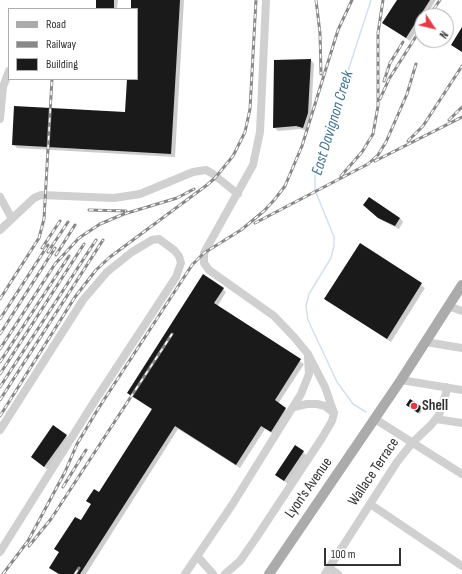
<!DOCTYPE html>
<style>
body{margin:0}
#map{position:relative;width:462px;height:574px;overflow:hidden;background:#fff;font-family:"Sofia Sans Condensed",sans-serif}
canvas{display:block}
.legend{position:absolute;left:8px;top:8px;width:130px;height:72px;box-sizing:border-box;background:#fff;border:1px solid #adadad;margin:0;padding:5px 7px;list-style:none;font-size:12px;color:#333}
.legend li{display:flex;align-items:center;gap:8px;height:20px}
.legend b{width:20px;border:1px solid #adadad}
.north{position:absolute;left:414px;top:8px;width:40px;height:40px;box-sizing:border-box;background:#fff;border:1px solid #adadad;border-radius:50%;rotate:125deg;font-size:11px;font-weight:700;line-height:16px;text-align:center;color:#333}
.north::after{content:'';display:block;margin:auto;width:14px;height:18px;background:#e63946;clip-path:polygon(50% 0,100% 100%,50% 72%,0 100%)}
.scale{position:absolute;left:324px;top:548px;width:77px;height:18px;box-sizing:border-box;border:2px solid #333;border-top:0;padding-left:5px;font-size:12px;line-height:14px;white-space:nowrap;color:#333;-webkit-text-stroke:3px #fff;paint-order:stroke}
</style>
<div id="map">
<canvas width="462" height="574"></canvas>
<ul class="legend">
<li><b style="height:5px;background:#ababab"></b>Road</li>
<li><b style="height:5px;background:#888"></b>Railway</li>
<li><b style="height:11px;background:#1a1a1a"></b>Building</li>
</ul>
<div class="north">N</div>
<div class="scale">100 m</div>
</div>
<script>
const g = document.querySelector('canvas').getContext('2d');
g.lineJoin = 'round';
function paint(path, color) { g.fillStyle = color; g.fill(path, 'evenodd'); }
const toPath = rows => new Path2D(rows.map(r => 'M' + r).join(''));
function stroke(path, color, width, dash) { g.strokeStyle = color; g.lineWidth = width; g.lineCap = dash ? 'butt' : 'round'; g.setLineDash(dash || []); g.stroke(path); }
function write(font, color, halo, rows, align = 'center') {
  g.font = font + ' "Sofia Sans Condensed",sans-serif'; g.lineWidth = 4; g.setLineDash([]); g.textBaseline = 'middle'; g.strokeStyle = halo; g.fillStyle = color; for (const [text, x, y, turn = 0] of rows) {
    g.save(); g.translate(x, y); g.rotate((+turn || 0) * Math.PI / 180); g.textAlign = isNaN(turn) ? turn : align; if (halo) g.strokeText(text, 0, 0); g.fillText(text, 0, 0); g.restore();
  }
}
const shadow = toPath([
 [97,0,118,0,117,9,97,9],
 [132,0,184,0,175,157,17,148,13,144,126,113,128,79,137,79,137,9,132,9],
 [399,0,436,0,426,16,422,16,422,22,410,41,384,23],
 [311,60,314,64,311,117,307,131,301,129,278,131,274,127],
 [368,209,400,218,403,222,399,229,383,221],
 [360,244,425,288,391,342,325,298],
 [223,289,226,292,217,307,304,364,278,404,289,412,275,435,265,429,240,468,178,429,86,574,58,574,50,568,60,553,55,549,81,522,91,504,87,501,99,493,153,410,128,393],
 [410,400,423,409,420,414,407,405],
 [66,436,70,440,48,470,36,460],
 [303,452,307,456,288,484,276,475]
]);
const stream = toPath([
 [366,412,353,404,337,382,308,320,306,306,309,294,331,258,334,245,334,237,315,190,315,173,371,0]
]);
const building = toPath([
 [96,0,114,0,114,9,96,9],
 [131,0,180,0,171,154,12,145,14,106,125,112,127,79,137,79,137,9,131,9],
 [397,0,430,0,406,38,382,23],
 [462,27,462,52,451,45],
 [311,59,308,113,303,128,296,126,273,128,274,60],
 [369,197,400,218,395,226,378,218,363,205],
 [360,243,422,283,387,339,324,299],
 [203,274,224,288,214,303,301,359,275,400,286,408,271,432,261,426,236,465,175,426,80,574,59,574,49,568,59,552,54,549,75,517,81,520,91,504,86,501,94,489,99,492,152,409,127,393],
 [410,399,422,407,418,413,406,405],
 [53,425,67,435,44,467,31,457],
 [295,445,304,451,284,481,275,475]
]);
const minor = toPath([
 [0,119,3,87,9,71],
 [0,197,12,219],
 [0,230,34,198,41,195,114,198,140,194,193,172,206,170,213,174,238,194],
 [448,306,462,311],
 [426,342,462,348],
 [401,380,462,390],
 [294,407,307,404,317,404,325,406,334,413],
 [375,419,462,474],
 [436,419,462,423],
 [0,430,83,300,107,272,132,252,152,240,159,239,174,250,179,256,181,263,176,277,94,402,0,552],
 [370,504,462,566],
 [198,557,213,574],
 [329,568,338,574],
 [185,574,232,505,301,394,309,374,308,357],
 [225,574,240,561,256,538,322,438,332,421,334,413,325,387,308,354,294,337,274,316,209,270,204,263,204,253,253,165,260,132,266,0],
 [325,574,397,462,412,443,431,425,439,415,446,393,446,387]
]);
const major = toPath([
 [269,574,401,380,462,285]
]);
const rail = toPath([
 [316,0,320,33,321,74],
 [429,16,440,0],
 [384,81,390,63,403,42],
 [380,99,389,79,422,27],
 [449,120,462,107],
 [408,141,423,126,462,66],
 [375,161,462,117],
 [341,176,362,152,373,134,378,106,378,33,383,0],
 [89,210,126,211],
 [255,223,368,164,378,155,386,142,407,94,416,64],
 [42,248,60,221],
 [48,252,68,222],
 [56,255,75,225],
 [0,299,39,238,44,219,52,79],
 [0,319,48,245],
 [0,334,55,248],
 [0,349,55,264,79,238,100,224,124,214,177,198,194,189],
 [0,362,69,256],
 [0,374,84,244],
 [0,387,96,240],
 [0,400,103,240],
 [0,416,75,297,96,270,110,257,207,185,215,178,233,156,245,132,250,109,256,0],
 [63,487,86,450],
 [29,546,51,519,172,334],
 [3,574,28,541,65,472,77,444,98,409,192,265,204,253,241,230,264,211,275,199,285,186,302,146,338,30,352,0],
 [75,574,79,568]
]);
const markers = [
 [414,406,4,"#e63946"]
];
const poiNames = [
 ["Shell",422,406]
];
const streetNames = [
 ["Wallace Terrace",374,472,-56],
 ["Lyon's Avenue",309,488,-55]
];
const waterNames = [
 ["East Davignon Creek",333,123,-73]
];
paint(shadow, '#0003');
stroke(stream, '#cfe2ee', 1.5);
paint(building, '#1a1a1a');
stroke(minor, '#d0d0d0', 8);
stroke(major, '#ababab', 10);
stroke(rail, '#888', 3);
stroke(rail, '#fff', 1.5, [4.5]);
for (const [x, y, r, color] of markers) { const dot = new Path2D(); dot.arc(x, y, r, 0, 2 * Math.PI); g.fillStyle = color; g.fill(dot); stroke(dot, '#fff', 1.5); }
write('bold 15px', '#333', '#fff', poiNames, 'left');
write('15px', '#333', '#fff', streetNames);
write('italic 16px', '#3f7597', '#fff', waterNames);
</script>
